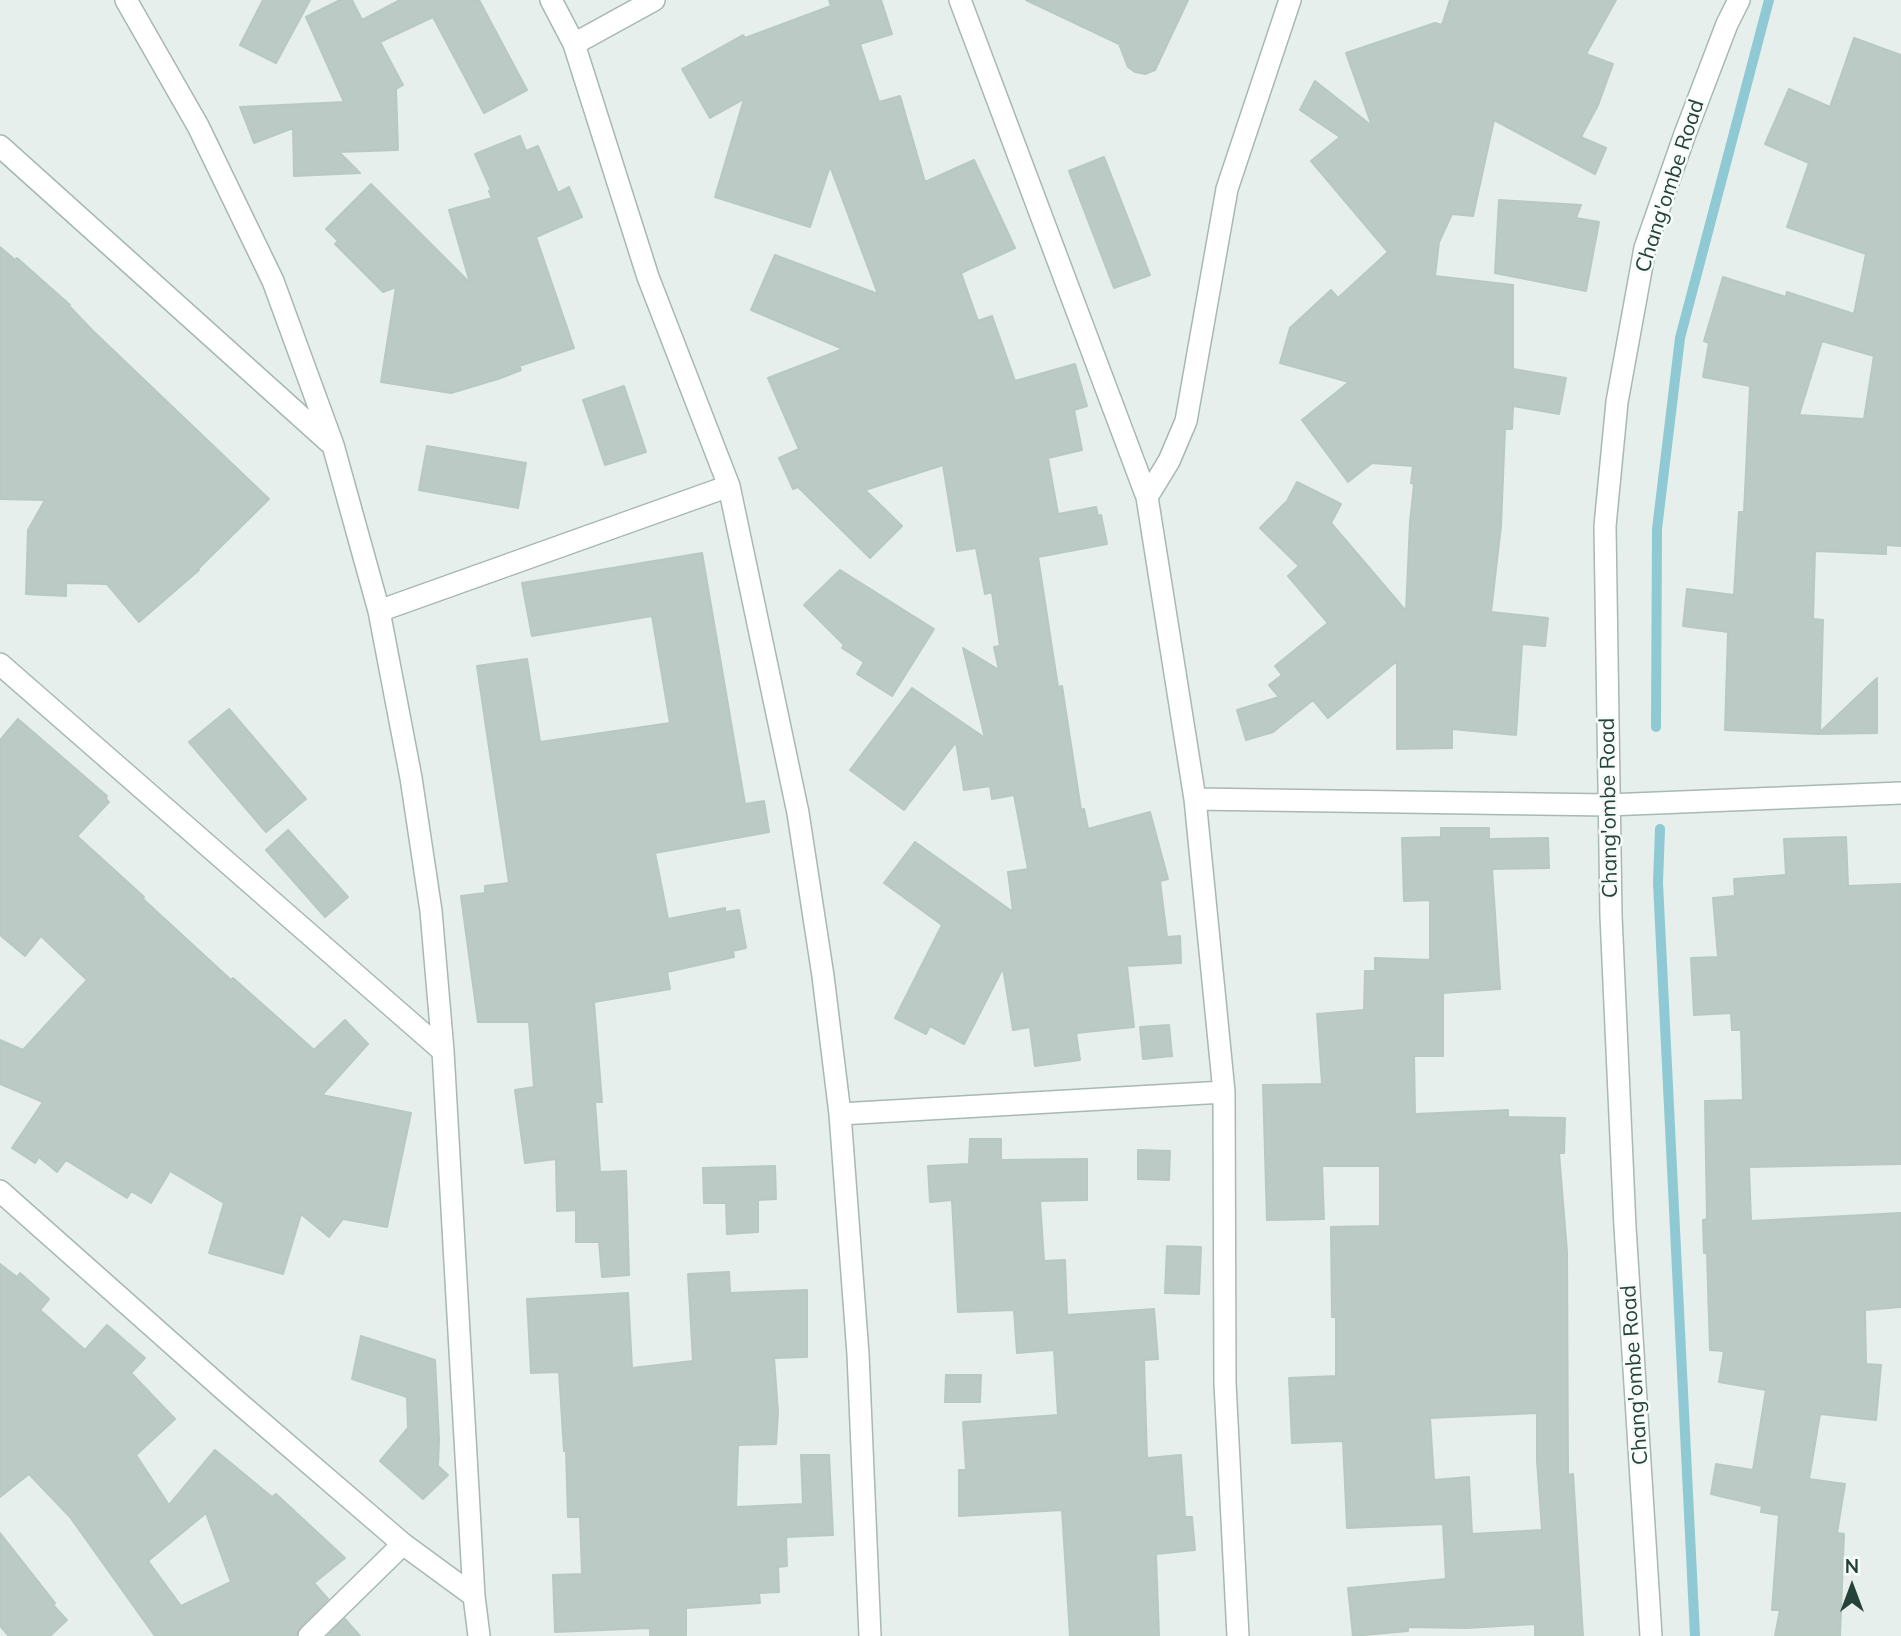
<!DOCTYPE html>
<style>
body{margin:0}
#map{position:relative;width:1901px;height:1636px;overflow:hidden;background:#e6efeb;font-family:Mulish,sans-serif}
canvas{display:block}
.north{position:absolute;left:1817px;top:1552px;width:70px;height:70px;-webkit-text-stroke:5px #f7fbf9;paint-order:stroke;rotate:0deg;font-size:19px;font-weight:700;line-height:28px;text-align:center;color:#24423a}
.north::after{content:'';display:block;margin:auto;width:24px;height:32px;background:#24423a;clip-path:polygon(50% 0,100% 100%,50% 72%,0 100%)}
</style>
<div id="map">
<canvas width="1901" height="1636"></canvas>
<div class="north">N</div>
</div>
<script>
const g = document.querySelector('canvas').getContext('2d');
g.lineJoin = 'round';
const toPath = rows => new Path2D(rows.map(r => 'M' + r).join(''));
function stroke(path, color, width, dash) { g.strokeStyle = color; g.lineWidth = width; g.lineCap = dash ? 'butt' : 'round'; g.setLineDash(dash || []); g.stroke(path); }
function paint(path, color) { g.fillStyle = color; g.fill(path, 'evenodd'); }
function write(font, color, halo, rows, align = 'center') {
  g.font = font + ' Mulish,sans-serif'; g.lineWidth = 5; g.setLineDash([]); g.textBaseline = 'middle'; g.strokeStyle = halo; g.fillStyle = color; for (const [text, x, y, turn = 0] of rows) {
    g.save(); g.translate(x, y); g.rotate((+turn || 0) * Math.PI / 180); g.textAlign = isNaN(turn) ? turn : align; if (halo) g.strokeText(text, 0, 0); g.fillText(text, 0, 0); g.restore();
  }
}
const stream = toPath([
 [1656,727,1657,529,1680,338,1769,0],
 [1660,829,1658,883,1695,1636]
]);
const building = toPath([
 [263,0,310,0,276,63,240,45,263,0],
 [340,0,352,0,362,20,400,0,479,0,527,90,484,113,433,17,380,42,403,85,396,89,398,150,339,152,360,173,294,176,293,128,254,143,240,107,344,102,306,17,340,0],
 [829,0,881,0,892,34,860,44,879,102,900,96,925,182,974,160,1015,248,961,273,978,321,992,316,1015,381,1075,364,1087,406,1074,410,1082,450,1048,458,1058,514,1096,507,1098,516,1101,515,1107,544,1038,557,1058,687,1062,686,1081,810,1084,809,1088,829,1150,812,1168,879,1160,881,1167,937,1180,936,1181,963,1127,966,1134,1027,1076,1033,1080,1060,1035,1066,1030,1027,1013,1030,1003,968,964,1044,930,1026,926,1034,895,1018,942,925,884,883,915,842,1013,912,1008,872,1028,869,1014,795,992,799,990,786,964,790,956,742,904,810,850,770,912,688,985,738,963,648,999,670,994,647,1000,646,992,592,985,594,976,548,957,551,943,465,865,490,902,526,870,558,798,487,793,489,779,458,799,449,768,378,843,349,751,310,775,255,878,294,830,166,810,227,715,197,744,99,710,118,682,69,743,35,745,38,831,6,829,0],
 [1026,0,1188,0,1155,70,1145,74,1135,72,1128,67,1119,44,1026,0],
 [1450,0,1616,0,1586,54,1613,64,1598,105,1581,137,1606,148,1595,174,1494,120,1473,216,1452,214,1439,242,1435,276,1513,285,1513,369,1566,378,1559,414,1513,406,1512,429,1505,429,1501,526,1491,612,1548,618,1545,646,1522,644,1516,735,1452,729,1452,748,1397,749,1397,661,1328,718,1313,700,1273,732,1246,740,1237,710,1279,697,1269,685,1282,675,1275,666,1328,623,1288,576,1299,566,1260,528,1287,501,1297,482,1341,504,1331,523,1406,611,1410,522,1414,484,1411,483,1413,466,1372,463,1348,482,1302,420,1349,382,1280,363,1290,328,1331,290,1338,298,1388,252,1311,161,1340,137,1300,110,1315,81,1372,126,1346,53,1435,23,1442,25,1450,0],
 [1854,38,1901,55,1901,546,1886,545,1886,554,1815,551,1813,619,1823,620,1820,732,1877,678,1877,733,1818,734,1725,730,1728,632,1683,626,1687,589,1734,595,1739,512,1744,512,1750,386,1703,377,1709,343,1704,341,1723,277,1786,297,1787,292,1854,314,1866,254,1787,227,1809,163,1765,144,1789,89,1830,107,1854,38],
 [1822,341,1874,356,1864,419,1799,415,1822,341],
 [520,136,526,151,538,146,558,193,569,187,582,217,536,237,574,348,519,366,521,370,501,378,451,393,381,382,396,287,383,292,335,244,338,241,326,229,371,184,470,283,449,210,492,198,489,191,491,190,475,154,520,136],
 [1104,157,1150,275,1114,288,1069,171,1104,157],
 [1499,200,1581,205,1576,218,1599,222,1586,291,1495,273,1499,200],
 [0,247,15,260,17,258,70,305,69,306,93,331,269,499,198,569,199,570,139,622,107,584,66,583,66,596,26,594,28,530,45,500,0,499,0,247],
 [624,386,646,452,605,465,583,400,624,386],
 [427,446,526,463,518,508,419,490,427,446],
 [702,553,745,804,764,801,769,832,655,853,668,919,725,908,725,912,739,910,746,948,733,951,734,957,667,972,670,989,594,1002,602,1102,595,1102,600,1172,626,1171,629,1275,602,1277,599,1242,576,1242,576,1210,557,1211,556,1159,525,1163,515,1090,534,1087,529,1022,478,1022,461,896,485,893,485,886,509,883,477,666,527,659,540,742,670,723,652,616,532,636,522,583,702,553],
 [840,570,934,629,892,696,857,674,864,662,842,648,844,645,804,605,840,570],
 [229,709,306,799,266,832,189,742,229,709],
 [18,719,107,796,106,799,109,802,77,836,144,897,143,899,231,980,233,978,314,1050,345,1020,368,1044,322,1095,411,1113,387,1227,343,1219,329,1237,301,1214,283,1274,209,1253,224,1203,170,1171,151,1203,131,1191,127,1198,66,1160,57,1172,39,1157,35,1163,12,1148,43,1102,0,1084,0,1040,23,1050,87,980,41,936,25,956,0,935,0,740,18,719],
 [1441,828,1489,828,1489,839,1548,838,1549,868,1492,869,1500,989,1443,993,1443,1056,1414,1056,1415,1114,1508,1110,1508,1117,1565,1118,1564,1153,1559,1153,1567,1252,1568,1475,1573,1474,1583,1636,1535,1636,1535,1624,1466,1628,1408,1627,1408,1631,1353,1636,1348,1588,1446,1579,1443,1524,1347,1528,1343,1441,1292,1443,1289,1378,1336,1376,1336,1317,1332,1317,1331,1227,1380,1226,1380,1166,1322,1166,1324,1219,1267,1220,1263,1085,1322,1084,1317,1014,1364,1010,1365,971,1375,971,1375,958,1430,960,1430,900,1404,901,1402,838,1441,837,1441,828],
 [1537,1413,1537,1461,1542,1530,1472,1534,1469,1477,1434,1480,1430,1418,1537,1413],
 [288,830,348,897,325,917,266,850,288,830],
 [1846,837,1848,886,1901,884,1901,1164,1749,1167,1751,1221,1901,1213,1901,1307,1865,1310,1866,1364,1881,1365,1876,1420,1820,1414,1809,1479,1845,1484,1837,1533,1844,1534,1840,1636,1775,1636,1780,1610,1772,1610,1779,1515,1761,1512,1762,1506,1711,1494,1716,1464,1753,1470,1766,1390,1719,1382,1724,1351,1710,1350,1707,1253,1704,1253,1703,1220,1707,1219,1705,1101,1743,1100,1741,1030,1732,1030,1731,1013,1694,1015,1691,958,1718,957,1713,898,1735,896,1734,879,1786,875,1784,839,1846,837],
 [1169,1025,1172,1056,1143,1059,1140,1027,1169,1025],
 [970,1139,1001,1139,1001,1160,1087,1159,1087,1200,1040,1201,1044,1261,1065,1260,1067,1315,1154,1309,1158,1359,1144,1360,1147,1458,1181,1455,1185,1517,1192,1517,1195,1550,1156,1554,1159,1636,1070,1636,1062,1510,959,1516,959,1470,966,1470,963,1422,1058,1415,1054,1350,1017,1353,1014,1310,958,1312,952,1200,930,1202,928,1166,969,1164,970,1139],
 [1138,1150,1170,1151,1169,1180,1138,1179,1138,1150],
 [775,1166,776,1199,758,1200,758,1232,727,1234,726,1203,704,1203,703,1168,775,1166],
 [1167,1246,1201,1247,1199,1294,1165,1293,1167,1246],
 [0,1264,17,1277,20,1273,49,1299,40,1310,85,1350,107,1325,145,1358,131,1373,175,1419,136,1455,169,1505,215,1450,272,1497,276,1494,345,1558,314,1583,328,1599,300,1627,296,1636,155,1636,70,1517,29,1474,0,1497,0,1264],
 [206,1513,231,1582,181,1606,148,1561,206,1513],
 [729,1272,730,1293,807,1290,807,1357,774,1358,778,1412,776,1444,738,1445,736,1507,803,1504,801,1455,829,1455,833,1535,786,1537,787,1566,778,1567,779,1592,759,1593,760,1603,686,1608,686,1636,650,1636,650,1628,555,1632,553,1575,582,1574,580,1517,568,1517,566,1451,564,1451,559,1372,531,1373,527,1299,628,1293,632,1368,693,1361,688,1274,729,1272],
 [361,1336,435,1360,439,1439,438,1466,448,1475,423,1499,380,1461,408,1428,407,1397,352,1379,361,1336],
 [946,1375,981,1375,980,1402,945,1402,946,1375],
 [0,1533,55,1603,53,1605,67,1620,50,1636,9,1636,0,1626,0,1533],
 [345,1619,360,1636,328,1636,345,1619]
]);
const minor = toPath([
 [126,0,198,126,273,281,333,445,379,611,411,778,431,911,443,1051,474,1596,479,1636],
 [551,0,574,44,648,277,729,486,798,813,823,976,840,1114,858,1354,870,1636],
 [960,0,1147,497,1195,799,1224,1092,1225,1383,1238,1636],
 [574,44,654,0],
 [0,146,329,442],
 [1147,497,1169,461,1186,421,1227,189,1290,0],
 [379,611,729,486],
 [0,664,443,1051],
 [1195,799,1608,805,1901,793],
 [840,1114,1224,1092],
 [0,1191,232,1397,403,1544,474,1596],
 [309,1636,403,1544],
 [1651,1636,1625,1227,1611,916,1605,526,1617,402,1645,248,1685,134,1727,24,1739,0]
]);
const streetNames = [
 ["Chang'ombe Road",1670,186,-72],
 ["Chang'ombe Road",1609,808,-91],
 ["Chang'ombe Road",1635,1375,-94]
];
stroke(stream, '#8ec9d4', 10);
paint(building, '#bbcac4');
stroke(building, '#b8c9c2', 2);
stroke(minor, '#a8b8b2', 24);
stroke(minor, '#fff', 21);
write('21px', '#24423a', '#f7fbf9', streetNames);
</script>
